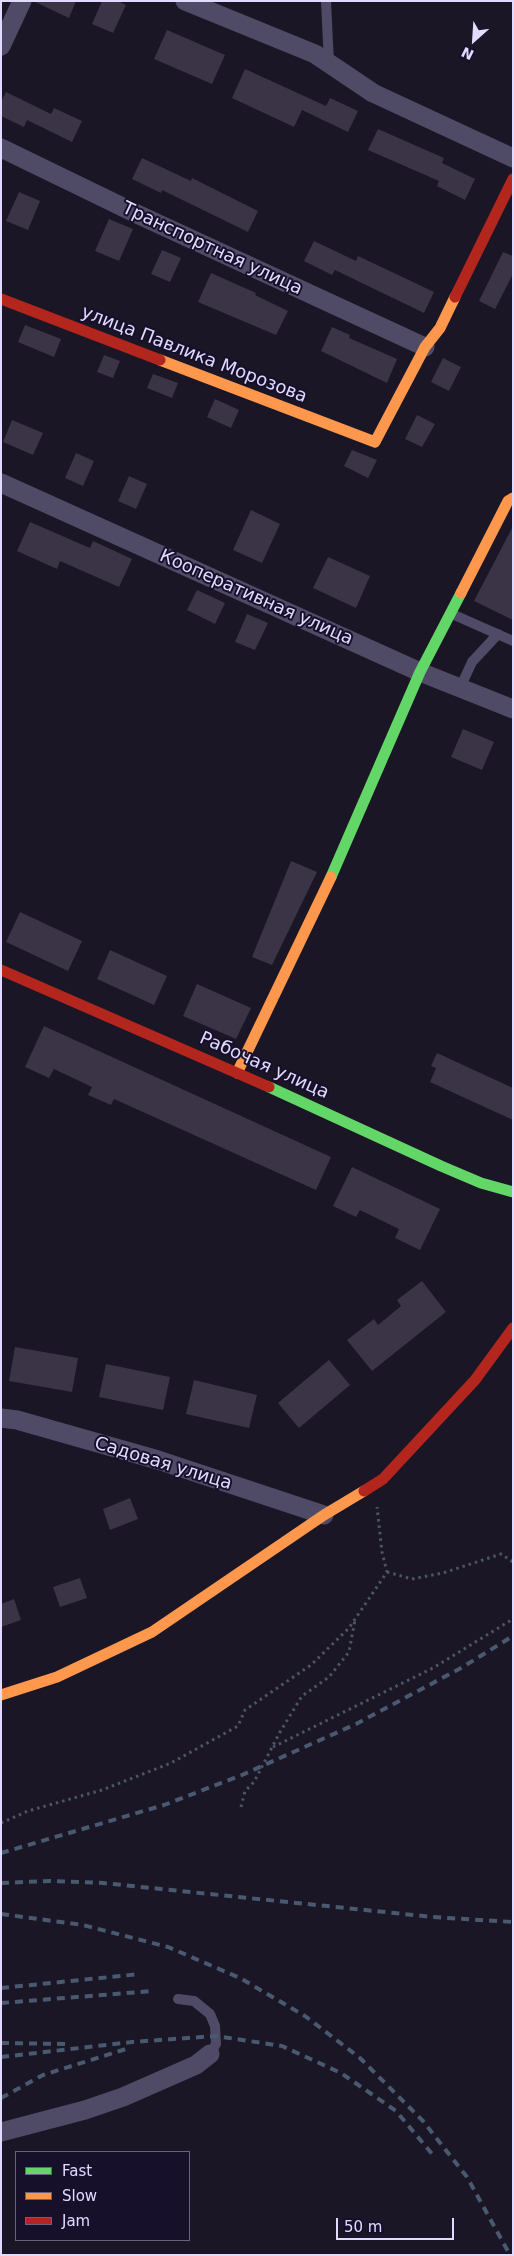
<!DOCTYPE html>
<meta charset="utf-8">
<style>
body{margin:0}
#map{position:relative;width:514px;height:2256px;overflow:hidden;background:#1a1625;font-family:"DejaVu Sans",sans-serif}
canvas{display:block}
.frame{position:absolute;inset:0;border:2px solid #e2daff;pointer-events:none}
.legend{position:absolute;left:15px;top:2151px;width:175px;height:90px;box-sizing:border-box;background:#17102b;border:1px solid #686180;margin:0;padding:6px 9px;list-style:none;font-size:15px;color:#e2daff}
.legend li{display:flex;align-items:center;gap:10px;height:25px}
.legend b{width:25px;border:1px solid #686180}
.north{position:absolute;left:449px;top:15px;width:50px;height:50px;-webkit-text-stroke:4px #17102b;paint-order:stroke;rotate:206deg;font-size:14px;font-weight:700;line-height:20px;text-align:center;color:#e2daff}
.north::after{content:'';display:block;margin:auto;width:18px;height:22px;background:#e2daff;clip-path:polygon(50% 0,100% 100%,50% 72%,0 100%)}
.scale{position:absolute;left:336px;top:2218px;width:118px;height:22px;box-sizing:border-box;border:2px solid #e2daff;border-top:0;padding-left:6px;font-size:15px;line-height:18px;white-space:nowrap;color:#e2daff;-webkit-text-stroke:4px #17102b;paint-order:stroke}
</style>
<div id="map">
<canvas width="514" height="2256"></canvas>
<div class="frame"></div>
<ul class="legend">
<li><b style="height:6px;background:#63d668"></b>Fast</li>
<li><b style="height:6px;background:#ff974d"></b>Slow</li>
<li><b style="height:6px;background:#b3261e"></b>Jam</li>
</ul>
<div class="north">N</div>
<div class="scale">50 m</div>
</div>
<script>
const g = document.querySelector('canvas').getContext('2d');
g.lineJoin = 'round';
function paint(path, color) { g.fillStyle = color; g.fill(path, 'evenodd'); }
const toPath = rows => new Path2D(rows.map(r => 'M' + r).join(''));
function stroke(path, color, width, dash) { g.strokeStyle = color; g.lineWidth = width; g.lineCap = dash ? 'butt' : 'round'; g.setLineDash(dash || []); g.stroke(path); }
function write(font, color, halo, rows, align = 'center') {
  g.font = font + ' "DejaVu Sans",sans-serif'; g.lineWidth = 4; g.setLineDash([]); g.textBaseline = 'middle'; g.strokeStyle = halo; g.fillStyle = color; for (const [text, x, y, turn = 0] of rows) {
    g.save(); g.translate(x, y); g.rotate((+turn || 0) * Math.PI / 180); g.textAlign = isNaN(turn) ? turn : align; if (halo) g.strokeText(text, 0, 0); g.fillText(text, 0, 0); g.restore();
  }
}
const building = toPath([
 [33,1,76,1,69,18],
 [102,1,118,1,126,5,113,33,92,24],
 [167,30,225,55,212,84,154,59],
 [245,69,326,106,330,98,358,111,348,132,302,110,294,127,232,98],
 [6,92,51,114,54,108,82,121,72,142,27,120,24,127,1,116,1,102],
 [378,129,444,158,442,163,475,179,465,200,437,186,439,181,368,150],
 [142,158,191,181,192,178,258,211,248,232,162,190,161,193,132,179],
 [19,192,40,201,28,230,6,221],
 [109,219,133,229,119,261,95,251],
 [314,241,356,261,358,256,434,292,424,313,335,270,332,275,304,261],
 [162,250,181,258,170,282,151,274],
 [503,252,513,256,513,274,495,309,479,301],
 [211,273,256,293,255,295,288,311,276,335,198,302],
 [25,325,61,339,54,357,18,342],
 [332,327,350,335,349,338,397,359,387,383,321,351],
 [104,355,120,361,113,378,97,372],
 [443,358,461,367,449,391,431,382],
 [153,374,178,383,172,398,147,388],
 [215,399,239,410,231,428,207,417],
 [417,415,435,424,422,447,405,439],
 [12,420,43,433,33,455,3,442],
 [352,450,377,460,368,478,344,466],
 [76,453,94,461,83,486,65,478],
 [129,476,147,484,136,509,118,501],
 [251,510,280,524,262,563,233,550],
 [30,522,90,548,93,541,132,559,119,587,60,561,57,569,17,551],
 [513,526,513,620,474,601],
 [328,557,370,576,356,608,313,588],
 [197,590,225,603,215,624,187,610],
 [247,614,268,623,255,650,235,642],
 [463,729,494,742,482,770,451,757],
 [291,861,317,872,272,965,252,957],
 [20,912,82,941,68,971,6,942],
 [110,950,167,976,154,1005,97,979],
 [197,984,251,1008,236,1039,183,1016],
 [44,1026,331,1157,316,1190,114,1099,111,1105,88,1095,92,1087,54,1069,49,1078,25,1067],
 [437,1053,513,1088,513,1120,430,1082,436,1068,431,1066],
 [352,1167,440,1209,420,1250,395,1238,399,1229,360,1210,356,1217,333,1206],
 [422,1281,446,1312,372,1371,347,1340,374,1319,378,1325,401,1306,397,1300],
 [15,1347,78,1358,72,1392,9,1381],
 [329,1360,350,1385,299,1428,278,1403],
 [106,1364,170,1377,163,1410,99,1397],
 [194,1380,257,1395,249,1428,186,1414],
 [130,1498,138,1519,110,1530,103,1509],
 [80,1578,87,1598,60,1607,53,1587],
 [14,1599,21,1620,1,1627,1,1604]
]);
const path = toPath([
 [387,1572,412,1579,443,1573,501,1554,513,1562],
 [273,1747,433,1668,513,1619],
 [241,1807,245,1791,254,1782,280,1732,302,1696,329,1677,349,1652,355,1620],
 [1,1823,28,1811,102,1790,171,1763,238,1726,245,1710,311,1665,349,1628,387,1572,382,1552,377,1507]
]);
const lane = toPath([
 [326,1,329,64],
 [452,614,513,641],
 [460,688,472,662,498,634],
 [178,1999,194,2001,210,2014,215,2026,216,2044,210,2054]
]);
const street = toPath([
 [185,1,315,54,373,93,513,158],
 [1,46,22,1],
 [1,148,137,214,425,347],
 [1,483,420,672,513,709],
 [1,1418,17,1420,158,1460,324,1515],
 [1,2132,85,2110,123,2097,196,2065,210,2054]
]);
const fast = toPath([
 [331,877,420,672,461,593],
 [269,1087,441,1166,481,1183,513,1192]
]);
const slow = toPath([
 [160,360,375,442,425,347,440,328,455,297],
 [461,593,508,501,513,498],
 [237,1073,331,877],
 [1,1695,57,1677,152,1632,324,1515,364,1491]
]);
const jam = toPath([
 [455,297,513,179],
 [1,299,160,360],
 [1,970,269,1087],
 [364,1491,383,1479,475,1380,513,1328]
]);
const rail = toPath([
 [1,1853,164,1805,242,1775,356,1724,461,1668,513,1636],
 [1,1883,50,1881,103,1883,433,1917,513,1922],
 [1,1914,83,1925,168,1947,240,1978,305,2016,360,2058,423,2121,467,2177,510,2255],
 [1,1988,140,1974],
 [1,2003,153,1991],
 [1,2043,66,2044],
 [1,2057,132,2042,216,2036,282,2046,341,2073,396,2111,433,2155],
 [1,2098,43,2075,126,2049]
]);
const streetNames = [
 ["Транспортная улица",212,249,25],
 ["улица Павлика Морозова",194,355,21],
 ["Кооперативная улица",256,598,24],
 ["Рабочая улица",264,1066,24],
 ["Садовая улица",163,1464,17]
];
paint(building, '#3a3446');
stroke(path, '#4a5666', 3, [2.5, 4]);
stroke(lane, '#4f4b66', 10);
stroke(street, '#4f4b66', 19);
stroke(fast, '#63d668', 11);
stroke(slow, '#ff974d', 11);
stroke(jam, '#b3261e', 11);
stroke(rail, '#485970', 4, [8, 6]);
write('18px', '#e2daff', '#17102b', streetNames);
</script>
